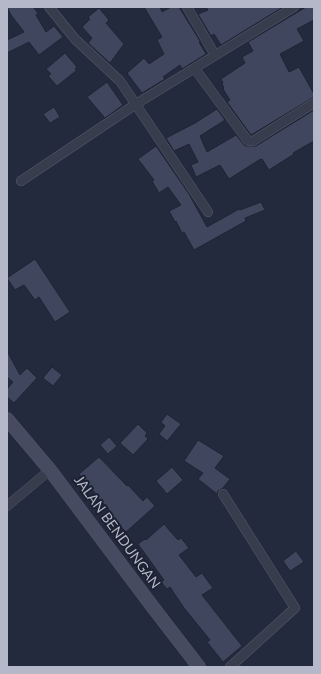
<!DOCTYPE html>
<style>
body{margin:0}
#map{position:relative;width:321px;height:674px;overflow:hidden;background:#242a3e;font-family:Lato,sans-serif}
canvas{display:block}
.frame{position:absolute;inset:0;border:8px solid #b4b8c9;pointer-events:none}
</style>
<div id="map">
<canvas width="321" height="674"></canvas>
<div class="frame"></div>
</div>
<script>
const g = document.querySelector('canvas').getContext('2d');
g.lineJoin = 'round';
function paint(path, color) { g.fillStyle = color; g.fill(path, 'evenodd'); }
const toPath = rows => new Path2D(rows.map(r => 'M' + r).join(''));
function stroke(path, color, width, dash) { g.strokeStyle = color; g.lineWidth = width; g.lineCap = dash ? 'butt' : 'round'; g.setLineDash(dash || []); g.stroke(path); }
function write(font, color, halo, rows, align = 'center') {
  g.font = font + ' Lato,sans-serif'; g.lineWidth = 4; g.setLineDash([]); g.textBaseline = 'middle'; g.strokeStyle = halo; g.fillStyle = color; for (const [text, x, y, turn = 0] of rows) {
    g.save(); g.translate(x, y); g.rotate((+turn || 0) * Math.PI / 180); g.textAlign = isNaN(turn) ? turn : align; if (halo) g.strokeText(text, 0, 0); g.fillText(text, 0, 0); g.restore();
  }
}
const building = toPath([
 [7,7,33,7,38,13,36,15,46,32,54,26,63,37,39,55,29,42,7,53,7,40,24,32,11,15,7,7],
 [144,7,160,7,162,12,171,7,179,7,200,41,199,42,206,54,182,69,180,65,163,77,165,79,142,93,127,73,144,58,149,64,164,54,157,40,162,37,144,7],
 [206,7,283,7,221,45,214,34,211,36,198,14,208,10,206,7],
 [306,7,314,7,314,20,297,29,304,41,280,54,289,72,299,67,314,94,314,97,251,135,227,102,230,100,223,89,224,88,222,84,223,83,221,79,245,63,242,57,253,51,248,42,306,7],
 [99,8,109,20,106,23,124,44,110,63,88,43,92,38,82,27,90,19,88,17,99,8],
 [65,53,77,67,75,69,77,70,57,86,48,76,51,74,46,69,65,53],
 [107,82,123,105,105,118,87,97,107,82],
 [54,107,60,117,50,123,43,114,54,107],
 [217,109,225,120,200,136,207,152,236,135,245,146,256,146,314,110,314,141,293,153,294,154,269,170,262,159,259,160,229,179,220,165,196,177,191,165,198,162,189,144,174,151,166,138,195,123,217,109],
 [156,146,189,194,207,227,239,209,240,210,261,202,265,210,245,218,246,221,194,250,184,232,182,233,176,221,175,222,169,211,181,205,168,187,159,193,152,181,154,180,138,159,156,146],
 [35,259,70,312,55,322,39,297,35,300,24,285,15,290,7,278,35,259],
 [7,351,20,375,27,368,37,378,14,403,7,397,7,389,13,382,7,377,7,351],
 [52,367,62,375,53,386,43,378,52,367],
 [167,414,181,424,167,441,159,434,165,426,161,422,167,414],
 [138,424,147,433,145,436,148,439,133,455,120,443,138,424],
 [109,437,117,446,108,454,100,445,109,437],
 [198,440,224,456,215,468,230,479,223,488,218,491,217,494,198,479,203,473,184,461,198,440],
 [99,457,127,486,128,485,143,501,147,497,155,506,126,532,107,512,109,509,95,495,96,494,79,474,99,457],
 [172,467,183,480,167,494,156,481,172,467],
 [164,524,178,540,181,538,189,548,179,555,196,577,202,573,213,588,202,595,242,646,223,662,207,642,210,640,184,608,170,587,167,589,161,582,164,580,138,544,145,539,146,540,164,524],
 [296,551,304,562,290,571,283,561,296,551]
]);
const street = toPath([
 [49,7,75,39,120,81,208,212],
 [187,7,215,55],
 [195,69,248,141,253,141,314,103],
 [21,181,136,104,294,7],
 [223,494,295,608,230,667],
 [7,506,50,470]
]);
const secondary = toPath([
 [7,419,50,470,152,606,199,667]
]);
const streetNames = [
 ["JALAN BENDUNGAN",117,532,54]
];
paint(building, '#40465e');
stroke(building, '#1f2435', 1);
stroke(street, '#535869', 10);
stroke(secondary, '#535869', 14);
stroke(street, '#383d4e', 9);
stroke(secondary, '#464b61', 13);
write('14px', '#b4b8c9', '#1d2233', streetNames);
</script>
